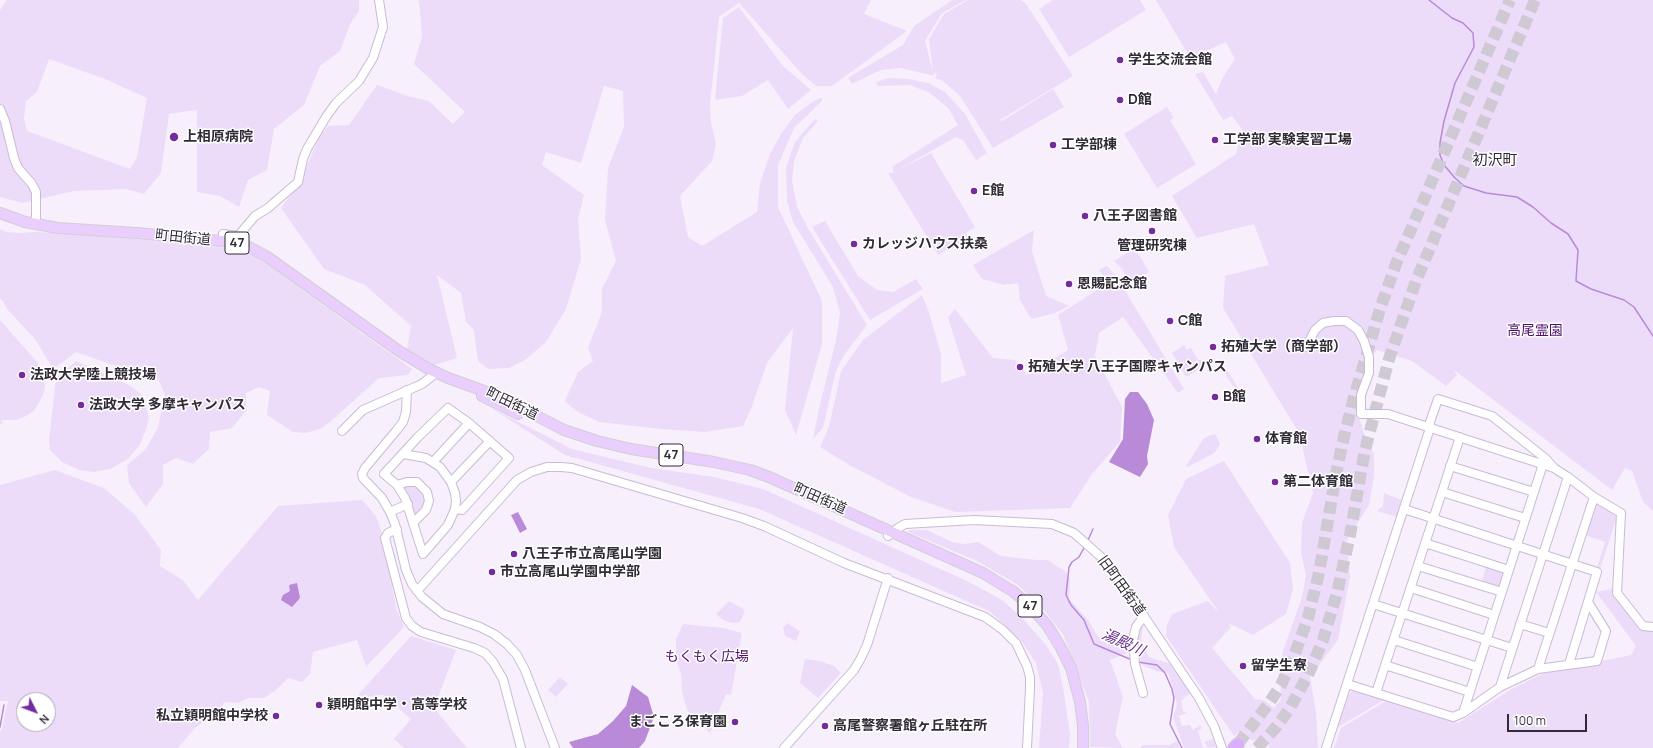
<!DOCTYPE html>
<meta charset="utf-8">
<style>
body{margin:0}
#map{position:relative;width:1653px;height:748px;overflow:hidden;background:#f7f0fc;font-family:Manrope,sans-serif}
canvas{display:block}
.north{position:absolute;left:16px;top:692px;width:40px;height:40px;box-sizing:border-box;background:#fff;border:1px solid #adaaaf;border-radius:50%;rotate:132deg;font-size:11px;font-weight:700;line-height:16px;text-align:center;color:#312b36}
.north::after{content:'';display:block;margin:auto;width:14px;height:18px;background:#752a9d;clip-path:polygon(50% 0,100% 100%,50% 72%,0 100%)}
.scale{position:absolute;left:1507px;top:714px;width:80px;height:18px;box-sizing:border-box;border:2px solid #312b36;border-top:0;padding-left:5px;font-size:12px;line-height:14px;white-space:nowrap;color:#312b36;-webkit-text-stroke:3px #fff;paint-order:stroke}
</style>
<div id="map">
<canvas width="1653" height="748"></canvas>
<div class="north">N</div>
<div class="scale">100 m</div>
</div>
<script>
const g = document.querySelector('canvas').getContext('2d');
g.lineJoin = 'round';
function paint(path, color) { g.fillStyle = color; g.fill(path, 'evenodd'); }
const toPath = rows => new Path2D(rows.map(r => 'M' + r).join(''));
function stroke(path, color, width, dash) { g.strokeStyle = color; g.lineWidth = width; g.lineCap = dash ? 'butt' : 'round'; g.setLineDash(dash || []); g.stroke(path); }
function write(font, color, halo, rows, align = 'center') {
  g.font = font + ' Manrope,"Noto Sans JP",sans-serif'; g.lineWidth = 3; g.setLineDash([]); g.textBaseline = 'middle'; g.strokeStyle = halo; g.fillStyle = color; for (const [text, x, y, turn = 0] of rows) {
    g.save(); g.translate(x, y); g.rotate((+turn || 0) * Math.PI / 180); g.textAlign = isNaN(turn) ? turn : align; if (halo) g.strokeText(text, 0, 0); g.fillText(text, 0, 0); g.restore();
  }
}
const green = toPath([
 [7,0,359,0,359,11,350,24,340,51,320,66,304,105,274,129,267,170,248,180,239,207,220,196,197,192,197,110,169,114,161,173,144,194,126,189,74,191,22,203,0,197,0,10],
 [49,59,105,79,147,98,137,157,130,169,27,131,24,119,26,101,37,92],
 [416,0,871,0,864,14,907,31,832,86,816,86,801,73,739,3,719,17,710,104,711,123,716,144,712,161,680,196,688,237,702,246,757,212,760,183,770,154,781,134,795,115,814,101,820,98,822,98,822,101,794,128,778,165,778,207,822,301,822,344,796,435,785,410,793,328,767,363,751,409,743,426,705,432,662,429,599,422,576,411,565,401,578,372,593,361,588,348,602,312,602,289,616,261,605,220,608,168,624,127,623,91,604,86,581,163,546,152,542,165,584,195,578,219,581,259,566,309,546,342,525,360,509,368,488,369,478,361,474,330,466,322,461,293,437,275,457,358,432,366,407,349,411,326,365,285,324,269,281,208,300,182,319,138,328,126,349,125,377,85,408,96,429,101,453,124,465,112,414,64,422,36,419,1],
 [952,0,966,0,942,13,925,41,933,72,929,39,944,14,968,0,1021,0,1026,4,1073,76,1000,120,1002,121,1053,89,1064,107,993,148,960,96,943,81,935,78,937,75,934,72,934,76,901,68,881,70,852,84,848,78,903,45,914,26],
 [1053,0,1140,0,1146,10,1069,57,1039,9],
 [1156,0,1653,0,1653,511,1643,502,1632,471,1625,468,1612,490,1454,370,1457,375,1446,386,1412,361,1377,350,1369,361,1355,404,1365,437,1374,454,1374,476,1369,505,1347,540,1350,577,1338,640,1310,677,1316,712,1318,748,1268,748,1270,745,1262,737,1253,741,1240,732,1234,736,1166,636,1167,625,1172,614,1208,601,1220,614,1174,547,1168,515,1186,479,1224,461,1290,563,1293,589,1286,614,1253,635,1228,623,1231,627,1212,648,1255,699,1264,700,1274,708,1281,699,1280,669,1283,651,1302,597,1306,576,1301,553,1302,523,1313,493,1299,433,1223,308,1225,276,1269,265,1254,224,1197,238,1172,196,1236,154,1242,129,1232,116,1223,120,1195,74,1203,72,1216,94,1222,79,1235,59,1226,42,1190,58],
 [739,7,783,66,811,90,788,109,768,80,742,96,715,100,723,18],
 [888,78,908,79,928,83,945,92,965,114,987,153,976,160,963,140,956,137,894,172,931,153,975,227,966,233,969,237,938,255,888,173,894,173,892,167,958,125,948,108,930,93,910,85,878,86,876,82],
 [1167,107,1174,118,1170,120,1196,164,1157,188,1124,134],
 [815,119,818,121,803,138,794,161,792,180,797,207,809,230,867,325,844,355,836,371,823,428,813,439,819,409,836,340,840,313,833,287,793,222,787,201,786,168,795,142],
 [825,221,858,276,877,290,893,292,916,279,923,289,870,320,812,227],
 [0,229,6,232,21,233,35,232,92,235,238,249,258,258,412,369,408,375,379,378,330,422,320,429,305,433,293,432,267,415,270,391,259,387,246,393,246,411,232,428,210,432,209,449,193,464,176,458,163,465,163,484,146,507,129,483,127,465,146,449,158,427,165,394,156,375,110,364,76,352,53,369,35,339,8,310,2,300,0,299],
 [1034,230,1032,251,1046,296,1069,306,1055,313,1031,319,1020,300,1018,283,1004,285,982,279,973,265],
 [1133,249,1140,256,1149,272,1136,281,1129,283,1122,269,1114,261],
 [1107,266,1117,277,1184,389,1178,393,1123,317,1099,333,1095,356,1122,407,1120,442,1092,474,1070,508,955,512,911,497,851,466,820,447,829,427,841,371,863,340,922,295,929,312,941,354,941,383,966,375,948,317,955,309,993,358,1015,360,1027,375,1068,350,1058,315,1108,283,1099,270],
 [0,320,38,363,42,372,45,387,43,395,34,411,26,416,17,420,1,420,3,422,0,425],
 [1184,345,1187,350,1191,348,1198,360,1201,360,1204,366,1186,377,1172,353],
 [76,361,129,385,141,394,146,405,149,418,146,430,139,446,128,459,110,469,94,472,79,470,62,462,50,450,49,441,56,378],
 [1227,370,1240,391,1237,392,1224,372],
 [489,407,572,449,651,468,714,477,763,489,967,581,1002,600,1024,620,1046,645,1058,664,1063,687,1070,734,1069,748,1039,748,1043,693,1036,663,1020,639,989,611,759,509,565,455],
 [1215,434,1220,443,1218,448,1214,453,1188,467,1186,466,1204,438],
 [55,470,104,488,117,499,135,515,161,550,160,566,183,580,198,600,278,506,362,500,376,516,381,530,397,611,404,627,366,667,357,640,313,652,310,674,302,682,288,678,276,690,264,698,249,698,238,703,224,702,220,710,195,728,178,748,0,748,0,732,2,729,8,701,0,701,0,485],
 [24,700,48,700,48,724,24,724],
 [409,483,421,487,426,501,418,517,414,515,402,487],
 [1384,493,1402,500,1397,517,1377,511,1383,506],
 [1594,497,1619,511,1599,572,1596,571,1605,542,1582,534],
 [909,530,927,530,952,542,964,544,978,542,1001,556,1037,560,1048,560,1066,572,1070,580,1069,599,1088,620,1100,640,1130,652,1110,660,1123,697,1115,734,1123,748,1090,747,1089,702,1064,636,1044,610,1018,585,977,561,908,532],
 [1486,566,1505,572,1499,591,1481,585],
 [1611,589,1643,628,1653,628,1653,748,1334,748,1341,728,1389,699,1458,723,1510,690,1544,673,1631,655,1636,646,1596,592],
 [729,601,745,610,740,622,733,623,723,620,716,614],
 [787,623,800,631,796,641,785,636,783,628],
 [683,624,723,628,742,633,731,695,726,694,710,733,687,710,682,691,681,674,676,659,676,639],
 [1141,625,1143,627,1141,640,1149,657,1170,664,1190,693,1181,701,1183,711,1187,713,1179,716,1182,726,1190,725,1193,730,1200,725,1202,728,1198,731,1203,748,1184,748,1173,717,1177,705,1174,691,1168,673,1156,671,1141,664,1137,633],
 [411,636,456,650,434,708,467,748,404,748,394,739,411,719,383,695,359,698,358,695],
 [805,659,820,661,834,666,841,673,818,698,800,683],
 [560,677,568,684,556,697,548,690],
 [1354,690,1384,700,1338,727,1349,694],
 [1213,739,1216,747,1208,748,1204,742],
 [1177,741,1180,748,1141,748,1142,745,1169,745]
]);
const water = toPath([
 [1130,392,1138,392,1147,404,1154,420,1147,456,1148,464,1140,477,1109,462,1123,439,1125,399],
 [518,512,527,529,520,533,511,515],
 [297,583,300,598,292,607,281,600,283,595,290,591,289,585],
 [632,685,648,697,654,717,645,741,639,748,573,748,569,742,598,734,613,721,626,706]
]);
const stream = toPath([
 [1429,0,1452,18,1463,23,1473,33,1474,47,1455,83,1444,121,1440,143,1440,155,1444,165,1455,178,1464,186,1486,193,1517,197,1533,207,1551,223,1568,234,1578,250,1576,281,1591,289,1624,300,1634,307,1653,336],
 [1088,540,1093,529],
 [1085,546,1079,557,1072,562,1069,567,1066,595,1071,605,1084,620,1094,644,1132,660],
 [1138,662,1157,665,1165,673,1172,689,1174,698,1170,724,1182,748],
 [0,727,4,705]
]);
const highwayTunnel = toPath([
 [1238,744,1269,703,1281,685,1294,656,1308,618,1319,573,1335,480,1342,445,1353,401,1380,309,1396,264,1510,0],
 [1257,748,1277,726,1290,708,1308,675,1323,640,1337,593,1350,535,1365,450,1389,359,1416,281,1535,0]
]);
const minor = toPath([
 [0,109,5,121,14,158,18,168,32,184,36,192,36,224],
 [223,234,238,236,255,216,268,208,298,182,303,159,307,149,326,117,336,103,359,81,373,58,383,27,379,0],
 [1306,347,1315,330,1323,323,1334,321,1346,321,1358,330,1364,341,1369,357,1369,373,1361,395,1361,414,1388,414,1554,468,1568,477,1500,687,1463,713,1453,717,1347,684],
 [407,390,406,412,403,422,396,431,365,468,362,474,363,478,382,498,390,512,395,524,406,570,412,584,422,597,443,614,480,627,494,634,507,644,517,655,525,670,555,748],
 [342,431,363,410,422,384,436,373],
 [403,454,426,458,440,467,451,482,455,493,456,501,455,509,448,525,423,554,405,498,397,485,384,474,418,437,448,408,469,423,509,458,462,510,455,509],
 [433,462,469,423],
 [1450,466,1534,492],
 [1568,477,1594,497,1621,513,1617,593,1643,626,1653,627],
 [451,482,490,441],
 [397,485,407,482,417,482,427,492,429,501,426,510,413,523],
 [1442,492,1525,518],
 [1404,509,1597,572,1569,664],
 [390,512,408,504],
 [397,529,388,533,385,538,406,618,412,626,421,632,474,648,485,653,493,662,503,679,521,748],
 [888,536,898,528,905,524,974,520,1052,524,1074,533,1100,556,1121,582,1199,698,1214,726,1222,748],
 [1425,543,1509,570],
 [1418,566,1502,592],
 [1411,588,1494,615],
 [417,591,517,480,531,472,547,467,561,467,572,468,742,518,764,526,844,563,985,617,1003,630,1016,643,1027,666,1030,677,1030,688,1027,748],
 [1373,604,1512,648],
 [1520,624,1549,633],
 [1394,640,1478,667],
 [1385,665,1470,692],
 [1538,669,1594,497],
 [1500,687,1538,669,1597,661,1606,631,1588,602],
 [1143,693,1135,664,1133,640,1136,627,1144,616],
 [1376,693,1460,437],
 [1463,713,1543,464],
 [784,748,854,670,861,658,867,645,888,578],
 [1326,748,1430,428,1430,422,1438,399,1492,416,1546,459,1554,468]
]);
const major = toPath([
 [0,213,25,222,58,228,137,233,232,242,245,245,266,256,399,351,427,368,448,378,498,396,564,430,597,441,631,449,714,462,750,470,769,477,983,573,1014,592,1031,607,1047,625,1060,646,1071,668,1080,702,1083,726,1083,748],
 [482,396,518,414]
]);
const highway = toPath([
 [1234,748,1238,744]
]);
const markers = [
 [1120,60,4,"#752a9d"],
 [1120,100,4,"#752a9d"],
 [174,137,5,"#752a9d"],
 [1215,140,4,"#752a9d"],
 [1053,145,4,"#752a9d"],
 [974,191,4,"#752a9d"],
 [1085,216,4,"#752a9d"],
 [1152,231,4,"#752a9d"],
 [854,244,4,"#752a9d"],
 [1069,284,4,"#752a9d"],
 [1170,321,4,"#752a9d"],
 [1213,347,4,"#752a9d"],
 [1020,367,4,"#752a9d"],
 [22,375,4,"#752a9d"],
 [1215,397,4,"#752a9d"],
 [81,405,4,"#752a9d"],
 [1257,439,4,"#752a9d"],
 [1275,482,4,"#752a9d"],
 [514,554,4,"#752a9d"],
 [492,572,4,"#752a9d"],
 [1243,666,4,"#752a9d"],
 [319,705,4,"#752a9d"],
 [276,716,4,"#752a9d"],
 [735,722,4,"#752a9d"],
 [825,726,4,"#752a9d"]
];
const shields = [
 [237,243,24],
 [671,455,24],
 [1030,606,24]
];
const shieldNames = [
 ["47",237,243],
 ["47",671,455],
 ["47",1030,606]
];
const poiNames = [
 ["学生交流会館",1128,60],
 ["D館",1128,100],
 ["上相原病院",183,137],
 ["工学部 実験実習工場",1223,140],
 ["工学部棟",1061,145],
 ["E館",982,191],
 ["八王子図書館",1093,216],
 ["カレッジハウス扶桑",862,244],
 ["管理研究棟",1152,246,"center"],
 ["恩賜記念館",1077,284],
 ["C館",1178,321],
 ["拓殖大学（商学部）",1221,347],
 ["拓殖大学 八王子国際キャンパス",1028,367],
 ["法政大学陸上競技場",30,375],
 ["B館",1223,397],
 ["法政大学 多摩キャンパス",89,405],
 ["体育館",1265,439],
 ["第二体育館",1283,482],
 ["八王子市立高尾山学園",522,554],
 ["市立高尾山学園中学部",500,572],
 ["留学生寮",1251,666],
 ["穎明館中学・高等学校",327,705],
 ["私立穎明館中学校",268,716,"right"],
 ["まごころ保育園",727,722,"right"],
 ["高尾警察署館ヶ丘駐在所",833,726]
];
const streetNames = [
 ["町田街道",183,238,6],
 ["町田街道",512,404,26],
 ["町田街道",820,499,24],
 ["旧町田街道",1121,586,54]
];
const parkNames = [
 ["高尾霊園",1535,331],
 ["もくもく広場",707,657]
];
const neighbourhoodNames = [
 ["初沢町",1495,161]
];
const waterNames = [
 ["湯殿川",1123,643,24]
];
paint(green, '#eddbfa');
paint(water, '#b98ad8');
stroke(stream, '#b98ad8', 1.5);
stroke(highwayTunnel, '#cfc9d4', 12, [12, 6]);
stroke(minor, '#c9bad5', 10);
stroke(major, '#d2d0d3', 12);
stroke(highway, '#d2d0d3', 14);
stroke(minor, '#fff', 8);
stroke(major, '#eacefd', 10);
stroke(highway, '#dcadfc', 12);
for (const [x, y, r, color] of markers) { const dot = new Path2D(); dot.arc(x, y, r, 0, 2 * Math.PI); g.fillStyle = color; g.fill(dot); stroke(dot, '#fff', 1.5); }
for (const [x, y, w] of shields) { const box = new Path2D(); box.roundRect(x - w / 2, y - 11, w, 22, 3); g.fillStyle = '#fff'; g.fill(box); stroke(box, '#312b36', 1); }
write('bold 13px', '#312b36', null, shieldNames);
write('bold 14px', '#312b36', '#fff', poiNames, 'left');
write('14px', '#312b36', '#fff', streetNames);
write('14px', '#4e0f6d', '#fff', parkNames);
write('15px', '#312b36', '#fff', neighbourhoodNames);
write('italic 15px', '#6b318c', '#fff', waterNames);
</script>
